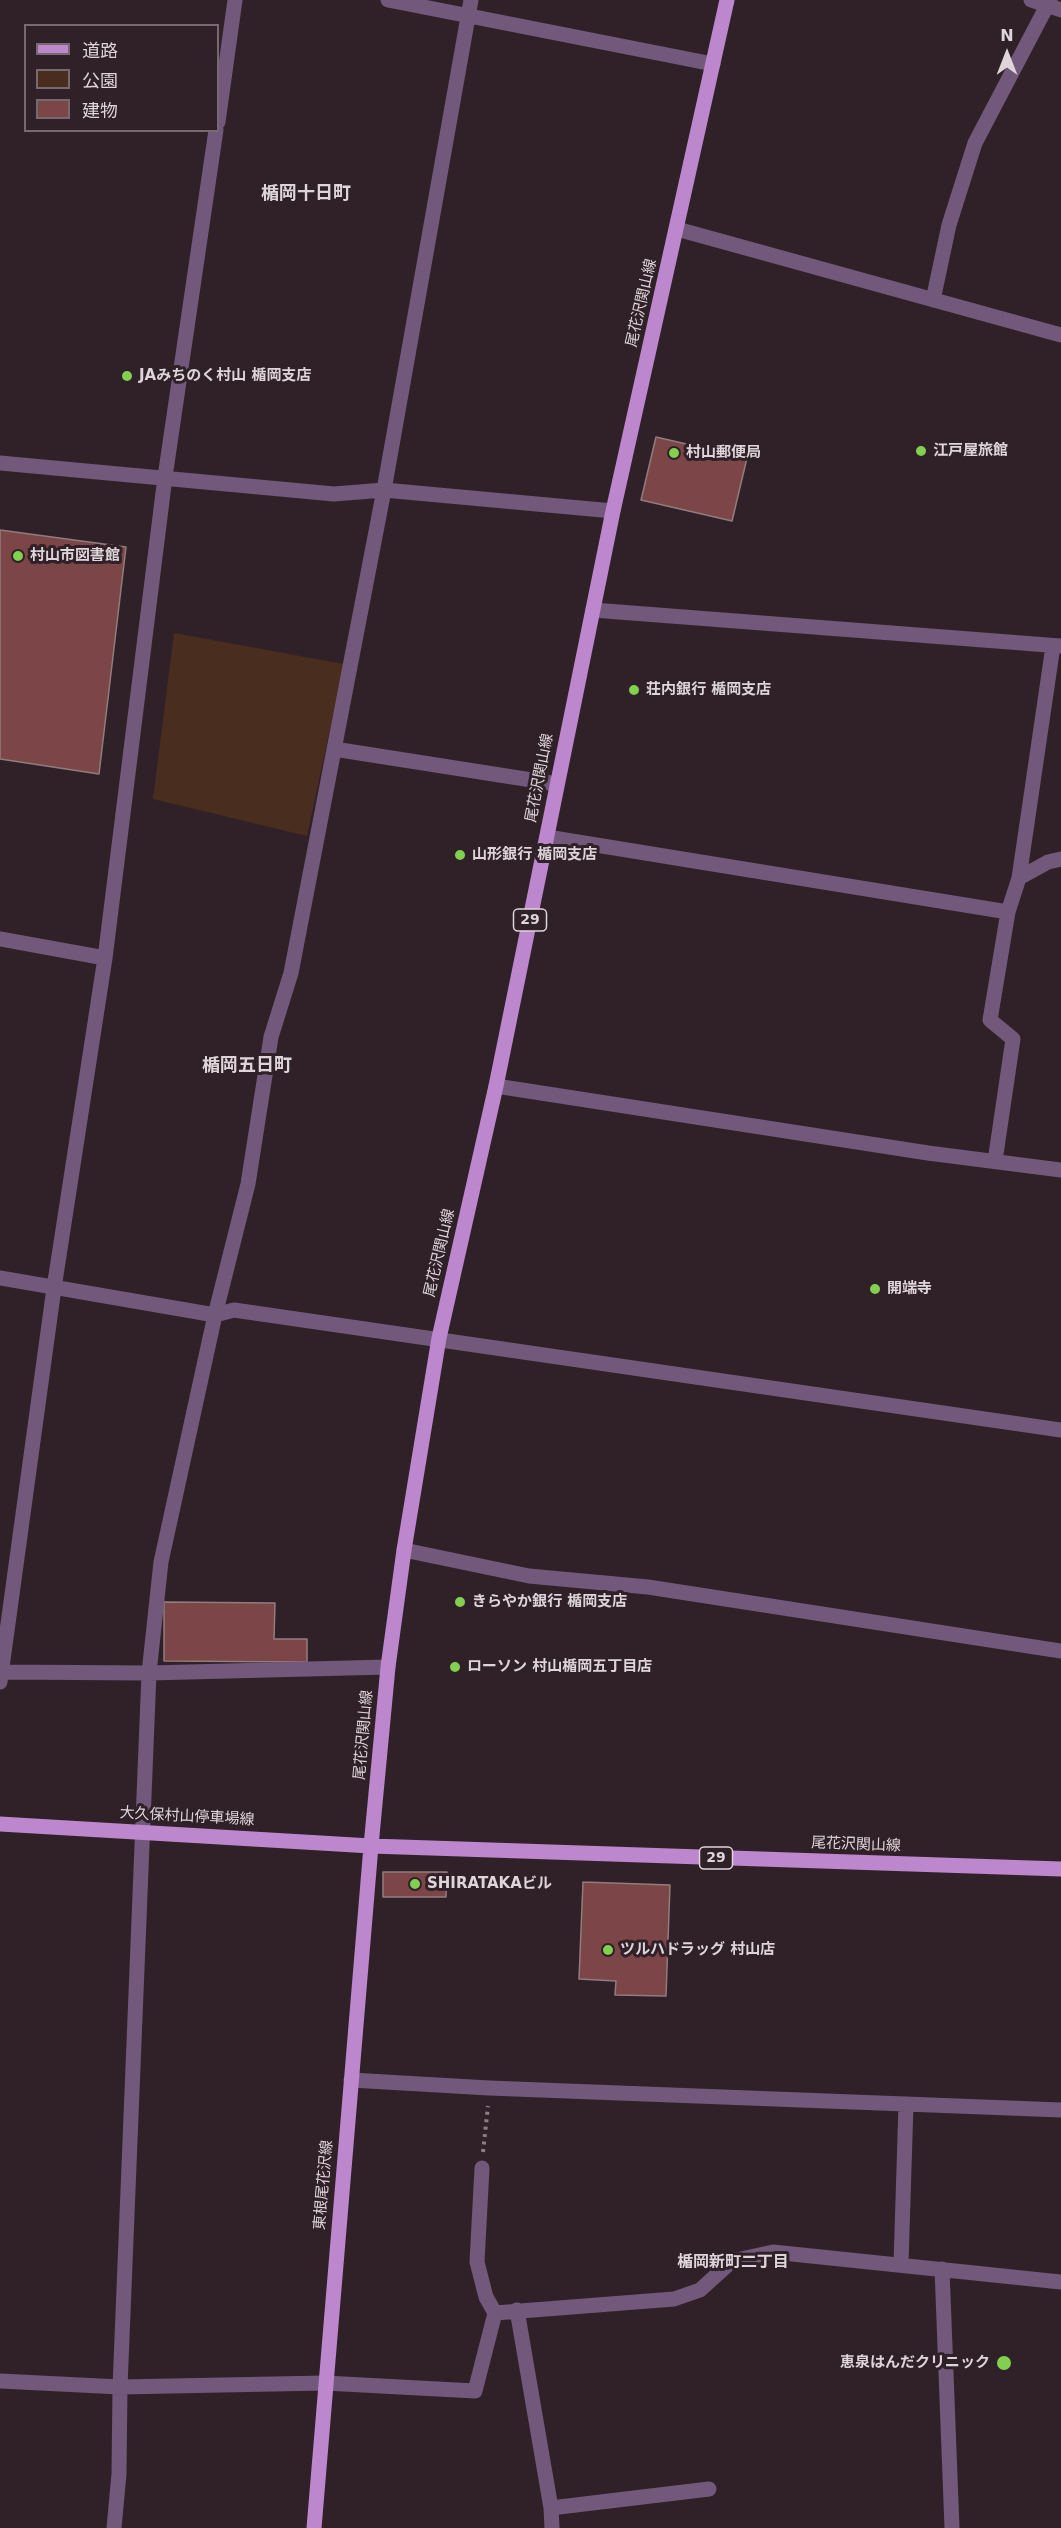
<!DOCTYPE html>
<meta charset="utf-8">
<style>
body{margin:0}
#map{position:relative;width:1061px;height:2528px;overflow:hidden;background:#302128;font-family:"DejaVu Sans","Noto Sans JP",sans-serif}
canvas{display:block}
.legend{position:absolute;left:24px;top:24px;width:195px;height:108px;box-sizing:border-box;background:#302128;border:2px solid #76696f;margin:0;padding:8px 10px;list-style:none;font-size:18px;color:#ded5d9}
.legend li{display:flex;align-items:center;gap:12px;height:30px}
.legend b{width:30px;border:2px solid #76696f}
.north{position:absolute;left:977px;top:24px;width:60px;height:60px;-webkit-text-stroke:4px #302128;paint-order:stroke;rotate:0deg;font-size:16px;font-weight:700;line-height:24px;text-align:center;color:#ded5d9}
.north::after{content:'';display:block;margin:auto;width:21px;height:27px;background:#ded5d9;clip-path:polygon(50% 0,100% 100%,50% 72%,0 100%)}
</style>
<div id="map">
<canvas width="1061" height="2528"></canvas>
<ul class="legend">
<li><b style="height:8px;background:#bd87ce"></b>道路</li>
<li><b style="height:16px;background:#492d1f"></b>公園</li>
<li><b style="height:16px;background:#7c4547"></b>建物</li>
</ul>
<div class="north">N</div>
</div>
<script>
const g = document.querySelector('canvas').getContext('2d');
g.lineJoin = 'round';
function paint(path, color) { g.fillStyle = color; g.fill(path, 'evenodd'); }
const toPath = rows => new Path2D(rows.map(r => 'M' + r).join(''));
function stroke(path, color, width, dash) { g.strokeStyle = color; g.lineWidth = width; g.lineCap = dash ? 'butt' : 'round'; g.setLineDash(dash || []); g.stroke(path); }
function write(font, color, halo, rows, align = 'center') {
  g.font = font + ' "DejaVu Sans","Noto Sans JP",sans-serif'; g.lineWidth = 6; g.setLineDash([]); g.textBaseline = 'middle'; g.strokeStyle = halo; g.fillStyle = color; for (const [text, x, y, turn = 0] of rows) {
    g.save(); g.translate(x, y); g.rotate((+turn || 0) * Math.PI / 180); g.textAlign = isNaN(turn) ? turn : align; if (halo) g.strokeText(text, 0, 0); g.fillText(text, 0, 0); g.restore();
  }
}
const green = toPath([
 [174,633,344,664,307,836,153,799]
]);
const building = toPath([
 [656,437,747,458,732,521,641,500,656,437],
 [0,530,126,547,99,774,0,759,0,530],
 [164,1602,275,1603,274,1639,307,1639,307,1662,164,1661,164,1602],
 [383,1872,447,1872,446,1897,383,1897,383,1872],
 [583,1882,670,1885,666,1996,615,1995,616,1981,579,1979,583,1882]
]);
const path = toPath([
 [483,2152,488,2106]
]);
const minor = toPath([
 [388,0,713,64],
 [1031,0,1061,10],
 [218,122,235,0],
 [677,229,1061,335],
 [933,300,949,225,975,143,1050,0],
 [0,463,334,494,384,490,613,511],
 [593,610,1061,646],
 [334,749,557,784],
 [547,837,1008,912],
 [1019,878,1053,646],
 [0,939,105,958],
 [496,1086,928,1153,1061,1170],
 [995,1161,1013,1039,990,1020,1008,912,1019,878,1048,862,1061,859],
 [0,1278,215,1315,234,1310,1061,1430],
 [404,1550,529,1576,648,1587,1061,1651],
 [1,1672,149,1673,388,1667],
 [0,1682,54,1288,105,958,165,477,216,130],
 [351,2080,489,2088,1061,2110],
 [482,2168,477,2262,486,2297,495,2313],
 [901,2264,906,2104],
 [942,2269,952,2528],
 [517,2310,551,2508,552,2528],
 [0,2381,120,2387,325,2383,475,2391,495,2313,674,2299,700,2290,732,2261,773,2252,1061,2282],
 [551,2508,709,2489],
 [114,2528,119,2474,120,2387,149,1673,161,1562,215,1315,248,1184,271,1037,291,973,384,490,471,0]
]);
const major = toPath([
 [0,1824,371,1846,1061,1869],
 [314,2528,371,1846,388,1667,404,1550,439,1338,496,1086,613,511,727,0]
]);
const markers = [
 [127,376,6,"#81d050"],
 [921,451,6,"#81d050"],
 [674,453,6,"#81d050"],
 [18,556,6,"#81d050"],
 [634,690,6,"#81d050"],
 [460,855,6,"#81d050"],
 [875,1289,6,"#81d050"],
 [460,1602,6,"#81d050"],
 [455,1667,6,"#81d050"],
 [415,1884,6,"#81d050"],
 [608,1950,6,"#81d050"],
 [1004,2363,8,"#81d050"]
];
const shields = [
 [530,920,33],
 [716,1858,33]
];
const shieldNames = [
 ["29",530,920],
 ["29",716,1858]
];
const streetNames = [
 ["尾花沢関山線",642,303,-77],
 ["尾花沢関山線",540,778,-79],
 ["尾花沢関山線",440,1253,-77],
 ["尾花沢関山線",364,1735,-85],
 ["大久保村山停車場線",187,1817,3],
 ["尾花沢関山線",856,1845,2],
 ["東根尾花沢線",324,2185,-85]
];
const poiNames = [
 ["JAみちのく村山 楯岡支店",139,376],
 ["江戸屋旅館",933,451],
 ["村山郵便局",686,453],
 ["村山市図書館",30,556],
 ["荘内銀行 楯岡支店",646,690],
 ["山形銀行 楯岡支店",472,855],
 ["開端寺",887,1289],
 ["きらやか銀行 楯岡支店",472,1602],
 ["ローソン 村山楯岡五丁目店",467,1667],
 ["SHIRATAKAビル",427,1884],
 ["ツルハドラッグ 村山店",620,1950],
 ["恵泉はんだクリニック",990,2363,"right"]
];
const neighbourhoodNames = [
 ["楯岡新町二丁目",733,2263]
];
const quarterNames = [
 ["楯岡十日町",306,194],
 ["楯岡五日町",247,1066]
];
paint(green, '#492d1f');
paint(building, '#7c4547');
stroke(building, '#917d7d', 1.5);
stroke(path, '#8b7f84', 4, [3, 4.5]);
stroke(minor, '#72587a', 15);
stroke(major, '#bd87ce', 15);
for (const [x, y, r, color] of markers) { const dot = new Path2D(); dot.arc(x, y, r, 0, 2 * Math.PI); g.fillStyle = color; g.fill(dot); stroke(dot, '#302128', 2); }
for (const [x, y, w] of shields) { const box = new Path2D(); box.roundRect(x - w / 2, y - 11, w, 22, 4.5); g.fillStyle = '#302128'; g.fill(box); stroke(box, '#ded5d9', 1.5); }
write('bold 14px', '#ded5d9', null, shieldNames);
write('15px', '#ded5d9', '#302128', streetNames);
write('bold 15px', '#ded5d9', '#302128', poiNames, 'left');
write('bold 16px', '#ded5d9', '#302128', neighbourhoodNames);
write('bold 18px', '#ded5d9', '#302128', quarterNames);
</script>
